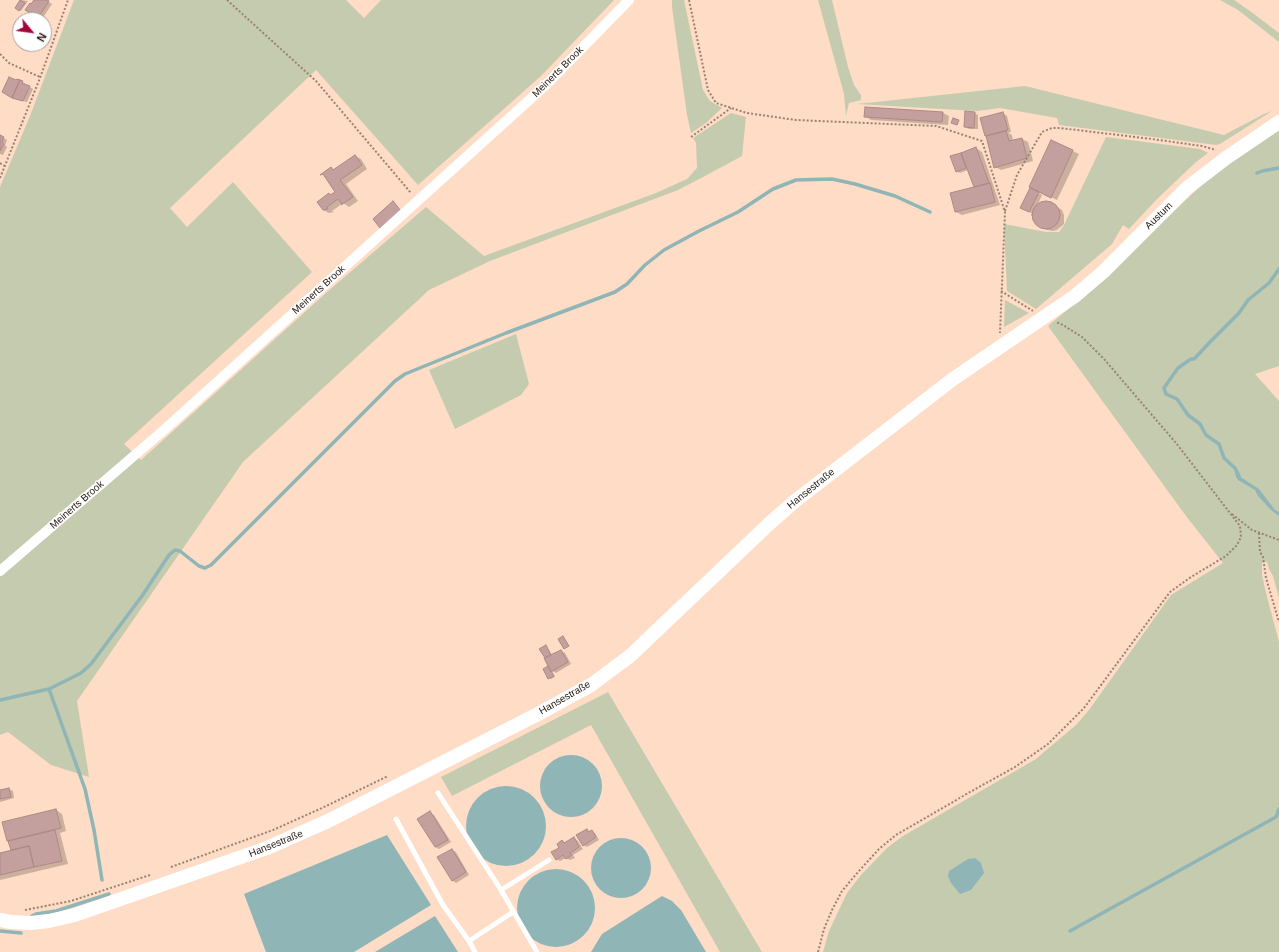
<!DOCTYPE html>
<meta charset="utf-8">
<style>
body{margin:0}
#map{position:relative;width:1279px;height:952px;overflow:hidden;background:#fedcc5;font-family:Helvetica,sans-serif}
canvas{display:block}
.north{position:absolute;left:12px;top:12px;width:40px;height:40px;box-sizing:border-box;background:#fff;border:1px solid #a7a29f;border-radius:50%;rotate:119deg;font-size:11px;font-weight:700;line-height:16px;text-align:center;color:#22170e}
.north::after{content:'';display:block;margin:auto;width:14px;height:18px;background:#a2043e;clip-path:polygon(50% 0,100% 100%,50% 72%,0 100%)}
</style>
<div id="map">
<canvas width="1279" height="952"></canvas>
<div class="north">N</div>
</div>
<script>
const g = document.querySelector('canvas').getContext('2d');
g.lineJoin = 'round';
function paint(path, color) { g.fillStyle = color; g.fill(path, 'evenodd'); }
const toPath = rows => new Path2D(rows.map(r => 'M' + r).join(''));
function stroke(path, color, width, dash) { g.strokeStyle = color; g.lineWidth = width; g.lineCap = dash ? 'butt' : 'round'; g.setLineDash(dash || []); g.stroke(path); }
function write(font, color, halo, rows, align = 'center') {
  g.font = font + ' Helvetica,sans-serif'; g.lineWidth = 3; g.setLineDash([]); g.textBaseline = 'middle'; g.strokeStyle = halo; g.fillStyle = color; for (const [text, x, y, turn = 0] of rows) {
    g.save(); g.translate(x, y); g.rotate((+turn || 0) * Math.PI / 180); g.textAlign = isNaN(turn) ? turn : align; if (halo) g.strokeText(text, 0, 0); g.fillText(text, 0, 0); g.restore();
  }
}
const green = toPath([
 [74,0,346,0,364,18,381,0,614,0,541,76,418,185,316,70,170,208,187,227,233,182,312,272,124,444,141,460,326,293,426,207,484,256,656,193,687,179,697,168,696,143,693,138,731,113,746,117,742,156,703,177,678,190,490,261,429,290,243,462,77,701,89,777,51,765,8,732,0,735,0,187,30,116],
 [672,0,684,0,703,90,710,101,722,108,706,123,691,133,687,115,672,7],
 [818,0,832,0,848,67,854,85,861,95,861,100,849,103,846,116,844,94],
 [1220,0,1234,0,1250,11,1279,33,1279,42,1238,10],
 [1025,86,1224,135,1264,114,1272,111,1220,144,1216,145,1059,125,1057,118,1000,108,977,111,857,104],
 [1279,129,1279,366,1255,374,1279,401,1279,598,1273,576,1269,569,1267,562,1262,563,1262,575,1266,593,1279,642,1279,952,823,952,829,931,847,893,861,875,887,848,903,836,1036,759,1044,752,1076,725,1089,710,1171,595,1223,563,1186,516,1048,326,1104,279,1135,248,1208,179],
 [1106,137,1200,149,1208,153,1196,162,1156,200,1129,229,1123,225,1112,244,1036,309,1007,291,1004,224,1046,232,1059,232,1064,225],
 [1005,300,1029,313,1004,327],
 [516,334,529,384,521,395,455,429,429,370],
 [608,692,762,952,720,952,591,725,452,796,441,777]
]);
const water = toPath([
 [1235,472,1238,472,1239,476,1259,489,1275,510,1279,512,1279,516,1271,510,1258,496,1255,490,1238,480,1236,477],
 '540 786a31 31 0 1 1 62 0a31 31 0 1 1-62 0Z',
 '466 826a40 40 0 1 1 80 0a40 40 0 1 1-80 0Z',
 [387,835,431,905,354,952,266,952,244,894],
 '591 868a30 30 0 1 1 60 0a30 30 0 1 1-60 0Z',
 [975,858,981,863,984,873,971,890,960,894,951,883,948,876,949,871,968,859],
 '517 908a39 39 0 1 1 78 0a39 39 0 1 1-78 0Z',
 [662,896,672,901,681,910,706,952,591,952,602,934],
 [435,916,458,952,375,952]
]);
const shadow = toPath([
 [21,0,28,1,21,11,16,8],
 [35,0,45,0,52,4,42,19,38,17],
 [22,82,33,89,27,102,18,100,4,92],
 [943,113,949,116,948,125,871,120,865,116],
 [974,113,978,115,978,129,969,129,965,127],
 [1003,113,1007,116,1011,132,1008,133,1012,135,1013,141,1022,139,1028,142,1033,161,1001,170,995,167,987,137,985,135],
 [0,136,7,140,5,145,7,147,3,155,0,154],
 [1052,141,1079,154,1057,200,1035,189,1035,191,1042,195,1037,206,1041,203,1051,203,1062,210,1064,215,1064,224,1057,230,1053,231,1047,230,1041,226,1034,220,1033,214,1021,208],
 [976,148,982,152,1000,205,962,215,956,212,975,188,968,170,960,173,957,171,961,154,963,155],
 [355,156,361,159,367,169,346,184,358,201,349,207,343,203,332,211,334,212,329,213,323,210,331,196,337,192,331,168,335,170],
 [546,646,552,655,561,651,565,653,571,664,556,673,551,670,555,677,551,679,549,678],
 [9,789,13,791,14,798,0,802,0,791],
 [56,810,62,814,66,831,60,833,68,864,0,880,0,854,12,851,10,842,7,841],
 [430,813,434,815,451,842,439,849,435,847],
 [587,830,595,833,599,840,587,847,583,845],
 [574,838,578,841,583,849,573,855,575,858,570,860,566,858,560,861,556,859,562,841,566,843],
 [452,850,456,852,469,875,456,883,452,880]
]);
const stream = toPath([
 [1257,173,1262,171,1279,168],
 [1239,476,1235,468,1224,458,1219,444,1206,435,1200,424,1188,415,1177,399,1166,394,1164,388,1178,368,1191,359,1194,359,1196,357,1210,342,1239,313,1248,300,1269,283,1279,269],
 [49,689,85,789,94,830,102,880],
 [0,700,49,689,81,673,91,664,142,596,169,555,175,550,180,551,199,566,205,568,211,565,395,381,405,374,506,333,615,292,627,284,645,265,664,250,699,231,738,212,773,189,796,180,832,179,855,184,895,196,930,212],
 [32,916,36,914,56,911,109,894],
 [0,931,21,933],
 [1070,931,1276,817,1279,809]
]);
const building = toPath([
 [20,0,25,3,19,11,15,8,20,0],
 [34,0,47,0,49,1,38,18,25,10,30,3,31,4,34,0],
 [9,77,16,80,17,79,20,80,12,98,2,92,9,77],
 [20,80,23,81,22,83,30,86,23,101,12,98,20,80],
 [865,107,943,112,942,122,864,117,865,107],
 [965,111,975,112,974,128,964,127,965,111],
 [1003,112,1008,130,985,136,980,118,1003,112],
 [953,118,959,120,957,125,951,123,953,118],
 [1006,131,1009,141,1022,138,1027,158,994,168,986,136,1006,131],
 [0,135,4,137,2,142,4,144,0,151,0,135],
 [1051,140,1073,150,1051,198,1029,187,1051,140],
 [976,147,989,183,974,187,961,153,976,147],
 [961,153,966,168,956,172,950,156,961,153],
 [355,155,362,165,340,180,353,197,341,205,342,204,338,199,327,207,328,209,323,210,317,202,329,193,330,195,335,192,323,174,320,175,331,167,333,170,355,155],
 [990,183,995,202,955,212,950,193,990,183],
 [1030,188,1039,192,1029,212,1020,208,1030,188],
 [393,201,401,211,380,228,373,219,393,201],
 '1032 215a14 14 0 1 1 28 0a14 14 0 1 1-28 0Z',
 [563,636,569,646,564,649,558,639,563,636],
 [546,645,551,655,545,658,539,649,546,645],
 [561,650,568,662,551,672,544,658,561,650],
 [548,666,554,676,548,679,543,669,548,666],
 [9,788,11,797,0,799,0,790,9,788],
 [56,809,61,828,7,841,2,822,56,809],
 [430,811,448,840,435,847,417,819,430,811],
 [587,829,588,832,592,830,596,837,583,846,576,835,587,829],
 [55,830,62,861,34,867,29,846,11,850,8,841,55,830],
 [574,837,579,847,570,853,572,855,566,859,563,855,556,860,551,852,559,848,557,844,562,840,564,843,574,837],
 [29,846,34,867,0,875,0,853,29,846],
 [452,849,466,872,452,881,437,857,452,849]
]);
const path = toPath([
 [227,0,316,81,411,193],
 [689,0,708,90,716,103,747,113,796,120,936,126,982,141,1005,212,1000,333],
 [0,54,9,63,40,77],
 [691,137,731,108],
 [0,163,5,166],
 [0,178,40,78,68,0],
 [1005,211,1017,175,1042,132,1052,128,1060,128,1152,139,1202,146,1216,150],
 [1001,291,1033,311],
 [1232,514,1252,530,1279,540],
 [1259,533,1260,552,1263,557,1266,578,1279,622],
 [171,867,273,830,322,808,388,776],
 [25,910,71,901,150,875],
 [818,952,824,929,832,910,842,891,858,872,879,849,896,835,970,792,1015,767,1048,744,1084,708,1170,592,1191,577,1226,556,1237,545,1241,537,1240,526,1176,443,1104,359,1082,337,1063,325,1056,322]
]);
const lane = toPath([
 [438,793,501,890,537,952],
 [396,819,443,905,469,941,475,952],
 [501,890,549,860],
 [469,941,513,912]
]);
const street = toPath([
 [0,571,164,430,547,84,629,0]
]);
const secondary = toPath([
 [0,920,11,922,31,923,49,921,75,915,267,848,328,821,538,714,591,685,630,656,770,523,795,501,953,379,1075,296,1103,272,1187,188,1226,158,1279,122]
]);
const streetNames = [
 ["Meinerts Brook",558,72,-45],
 ["Austum",1159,216,-44],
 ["Meinerts Brook",319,290,-42],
 ["Hansestraße",811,489,-39],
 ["Meinerts Brook",77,505,-41],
 ["Hansestraße",565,698,-30],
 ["Hansestraße",276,844,-22]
];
paint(green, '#c5cbaf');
paint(water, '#8fb5b7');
paint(shadow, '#0003');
stroke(stream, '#8fb5b7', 3.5);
paint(building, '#c3a09e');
stroke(building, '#af8784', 1);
stroke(path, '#998271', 2, [2, 2]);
stroke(lane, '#fff', 5);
stroke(street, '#fff', 10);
stroke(secondary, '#fff', 14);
write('10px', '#22170e', '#fff', streetNames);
</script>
